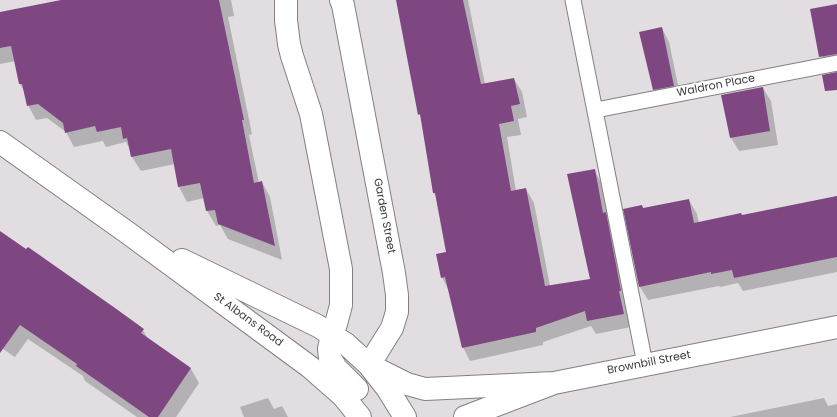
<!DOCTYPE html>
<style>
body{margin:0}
canvas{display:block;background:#e1dde1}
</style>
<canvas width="837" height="417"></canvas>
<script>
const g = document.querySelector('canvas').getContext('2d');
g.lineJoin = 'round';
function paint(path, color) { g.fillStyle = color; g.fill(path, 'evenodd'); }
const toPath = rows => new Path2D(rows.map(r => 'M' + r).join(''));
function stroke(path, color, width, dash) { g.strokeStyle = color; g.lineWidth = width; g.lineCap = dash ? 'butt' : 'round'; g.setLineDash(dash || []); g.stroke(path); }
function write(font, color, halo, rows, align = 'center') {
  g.font = font + ' Poppins,sans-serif'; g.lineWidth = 4; g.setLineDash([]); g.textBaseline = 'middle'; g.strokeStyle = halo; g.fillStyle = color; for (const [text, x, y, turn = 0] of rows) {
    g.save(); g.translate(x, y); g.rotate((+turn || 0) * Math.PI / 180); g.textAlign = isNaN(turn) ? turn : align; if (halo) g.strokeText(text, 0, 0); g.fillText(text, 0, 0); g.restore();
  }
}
const shadow = toPath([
 [67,0,231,0,234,16,228,17,252,134,249,135,259,183,262,182,270,197,282,260,228,239,220,225,216,226,207,211,204,198,187,202,179,187,175,164,141,171,132,157,131,151,126,142,106,147,103,141,74,147,66,132,47,118,36,120,28,105,25,92,20,84,16,61,0,64,0,13],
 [398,0,468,0,485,84,514,79,522,92,527,117,518,119,521,135,507,137,516,191,526,189,534,203,550,286,591,280,594,170,602,184,609,219,613,227,631,327,596,334,591,326,543,342,543,345,470,361,463,347,449,291,442,277,447,252,436,197,434,193,422,119,419,114],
 [837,5,837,61,826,63,818,50],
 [662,28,669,42,681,99,662,103,654,89],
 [763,88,771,101,778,145,739,151,731,138],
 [837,196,837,272,743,291,738,283,720,287,719,286,648,300,640,287,644,209,689,200,697,214,699,223,742,216],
 [0,232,143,330,148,339,191,369,199,383,176,417,137,417,85,381,83,376,28,339,15,357,0,347],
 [268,398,274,409,282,406,288,417,244,417,240,407],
 [824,398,828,406,837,404,837,417,730,417]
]);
const building = toPath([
 [61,0,219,0,244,120,242,120,254,183,262,181,275,246,218,224,215,210,206,211,200,183,178,187,171,149,131,157,127,138,123,139,121,127,97,132,95,126,65,133,63,123,38,104,27,106,22,84,19,84,11,46,0,48,0,12],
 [396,0,463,0,481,84,514,78,520,104,511,106,514,121,499,124,511,191,526,188,545,286,590,279,567,174,595,169,603,213,606,212,621,291,619,291,624,314,587,321,585,311,536,328,536,332,462,348,445,277,441,278,436,254,446,252,435,193,433,193,420,114,418,115],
 [837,4,837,54,819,57,810,9],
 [662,27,674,86,653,90,639,32],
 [837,72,837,90,825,91,822,75],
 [763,87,770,131,730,138,721,95],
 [837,196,837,257,734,278,732,270,711,274,711,272,639,287,623,209,642,205,643,208,689,199,694,223,741,213,742,215],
 [0,231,26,249,28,247,115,308,144,329,141,333,191,368,158,417,149,417,76,366,77,364,20,325,0,353]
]);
const lane = toPath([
 [573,0,645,364],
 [596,110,837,63]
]);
const street = toPath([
 [286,0,286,20,289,44,292,56,311,114,341,269,341,305,336,324,332,334],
 [341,0,343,5,394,273,397,295,397,312,392,328,369,365,407,384,425,389,554,383],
 [465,417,554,383,837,327]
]);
const secondary = toPath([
 [0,142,128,233,310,367,343,396,360,417],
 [182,260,318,326,346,344,369,365,387,388,405,417],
 [332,334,329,349,330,358,336,368,357,389]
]);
const streetNames = [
 ["Waldron Place",716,86,-11],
 ["Garden Street",384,216,79],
 ["St Albans Road",248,320,36],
 ["Brownbill Street",649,363,-11]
];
paint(shadow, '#0003');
paint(building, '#7f4782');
stroke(lane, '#838083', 17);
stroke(street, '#838083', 24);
stroke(secondary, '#838083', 24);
stroke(lane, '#fff', 15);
stroke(street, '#fff', 22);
stroke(secondary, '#fff', 22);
write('11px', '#3d3b3d', '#fff', streetNames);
</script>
